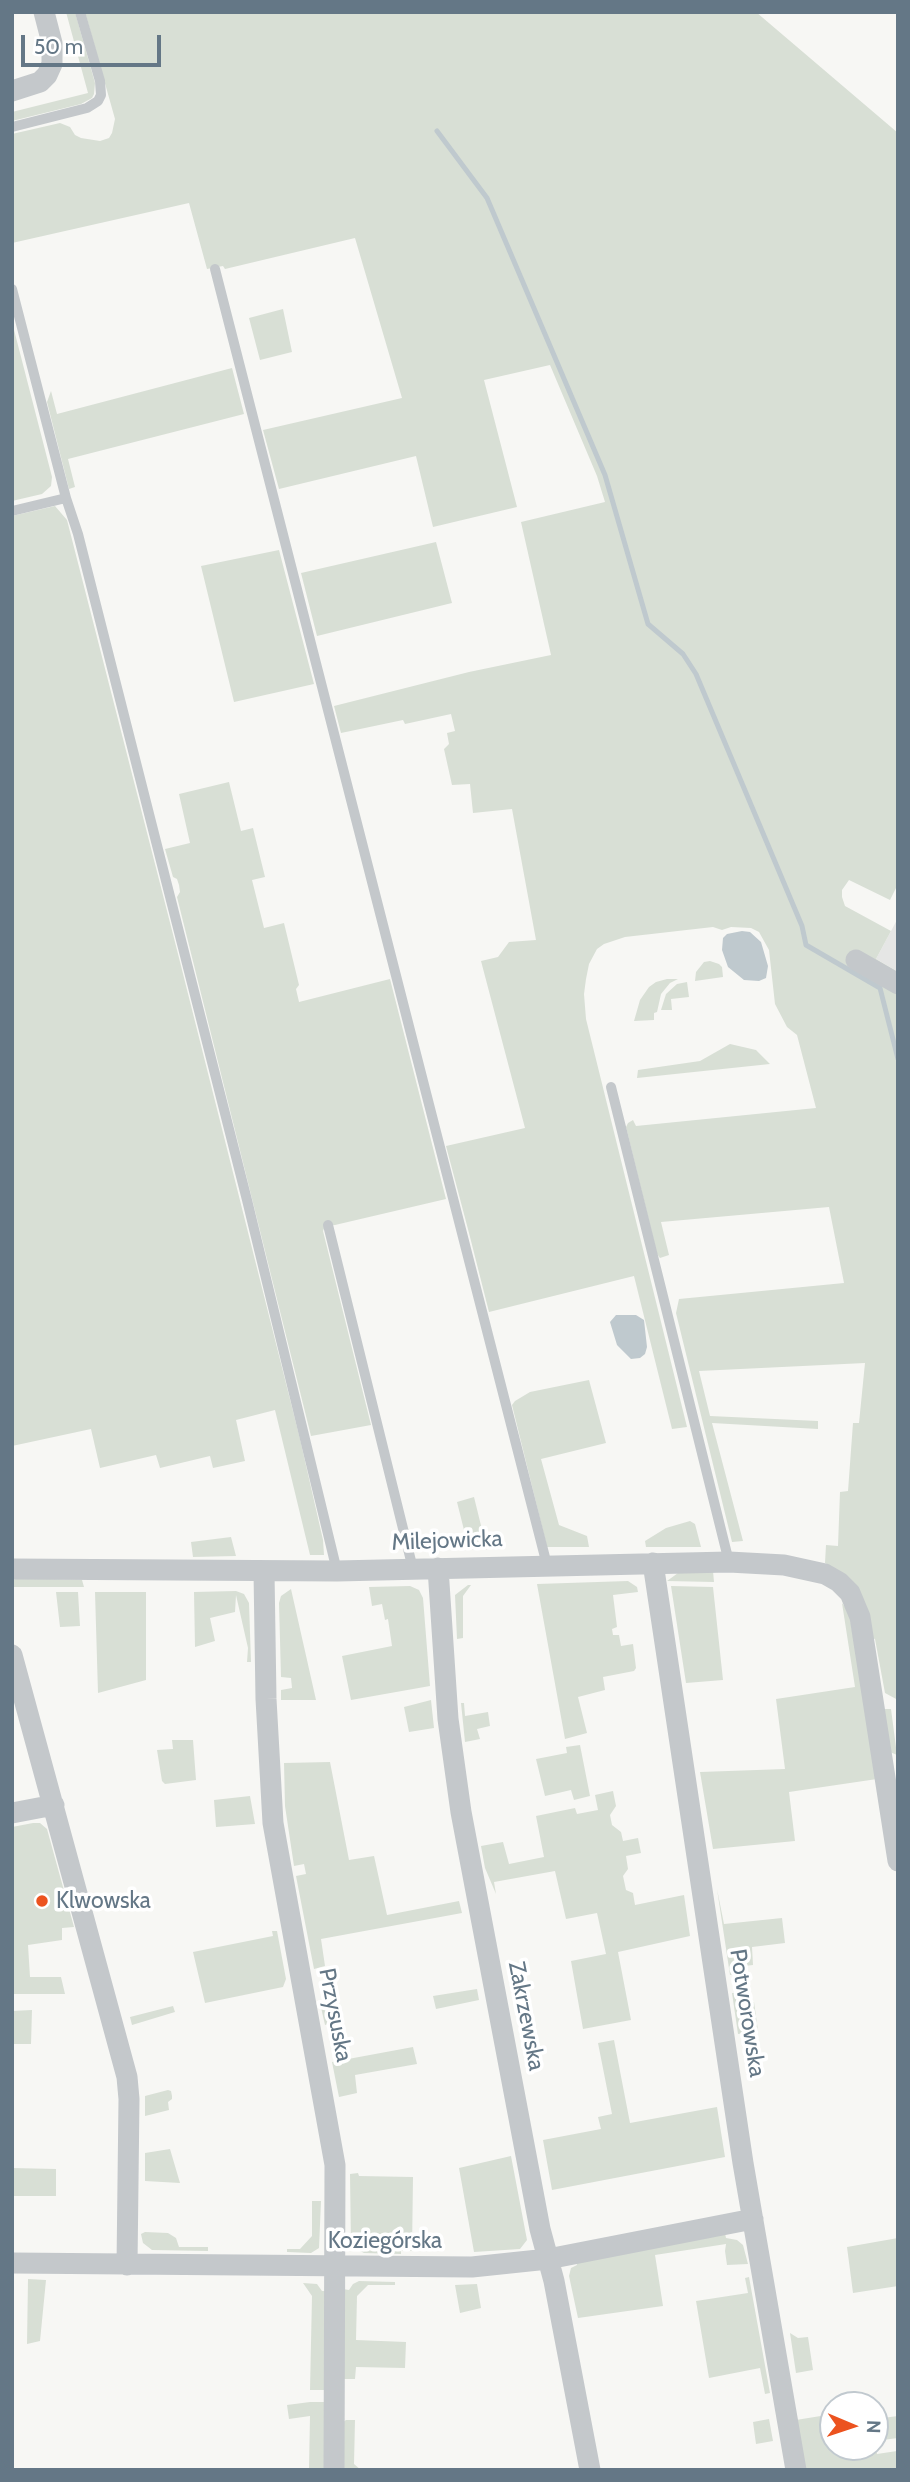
<!DOCTYPE html>
<meta charset="utf-8">
<style>
body{margin:0}
#map{position:relative;width:910px;height:2482px;overflow:hidden;background:#f7f7f4;font-family:Cabin,sans-serif}
canvas{display:block}
.frame{position:absolute;inset:0;border:14px solid #647786;pointer-events:none}
.north{position:absolute;left:819px;top:2391px;width:70px;height:70px;box-sizing:border-box;background:#fff;border:2px solid #c1c9cf;border-radius:50%;rotate:92deg;font-size:19px;font-weight:700;line-height:28px;text-align:center;color:#647786}
.north::after{content:'';display:block;margin:auto;width:24px;height:32px;background:#ec531f;clip-path:polygon(50% 0,100% 100%,50% 72%,0 100%)}
.scale{position:absolute;left:21px;top:35px;width:140px;height:32px;box-sizing:border-box;border:4px solid #647786;border-top:0;padding-left:9px;font-size:21px;line-height:24px;white-space:nowrap;color:#647786;-webkit-text-stroke:5px #fff;paint-order:stroke}
</style>
<div id="map">
<canvas width="910" height="2482"></canvas>
<div class="frame"></div>
<div class="north">N</div>
<div class="scale">50 m</div>
</div>
<script>
const g = document.querySelector('canvas').getContext('2d');
g.lineJoin = 'round';
function paint(path, color) { g.fillStyle = color; g.fill(path, 'evenodd'); }
const toPath = rows => new Path2D(rows.map(r => 'M' + r).join(''));
function stroke(path, color, width, dash) { g.strokeStyle = color; g.lineWidth = width; g.lineCap = dash ? 'butt' : 'round'; g.setLineDash(dash || []); g.stroke(path); }
function write(font, color, halo, rows, align = 'center') {
  g.font = font + ' Cabin,sans-serif'; g.lineWidth = 7; g.setLineDash([]); g.textBaseline = 'middle'; g.strokeStyle = halo; g.fillStyle = color; for (const [text, x, y, turn = 0] of rows) {
    g.save(); g.translate(x, y); g.rotate((+turn || 0) * Math.PI / 180); g.textAlign = isNaN(turn) ? turn : align; if (halo) g.strokeText(text, 0, 0); g.fillText(text, 0, 0); g.restore();
  }
}
const built = toPath([
 [898,918,898,972,876,959]
]);
const green = toPath([
 [66,12,75,12,95,83,94,94,92,98,81,104,12,121,12,112,88,93],
 [85,12,756,12,898,133,898,884,890,900,849,880,842,890,842,897,845,906,891,931,876,959,898,972,898,978,851,951,846,958,898,991,898,1700,885,1693,875,1639,871,1638,837,1570,825,1563,826,1545,838,1546,840,1492,848,1491,853,1423,859,1423,865,1363,699,1371,710,1416,818,1421,818,1429,712,1423,743,1541,732,1542,676,1313,679,1299,844,1283,829,1207,661,1222,669,1255,660,1258,657,1254,626,1127,628,1123,633,1120,636,1126,816,1108,797,1035,787,1027,775,1004,769,950,759,932,751,928,731,927,722,930,713,927,625,937,604,944,597,949,589,964,586,979,584,994,586,1019,687,1427,672,1429,634,1276,489,1312,469,1233,446,1146,525,1128,481,961,498,957,509,942,536,940,512,809,473,813,470,784,452,785,444,749,449,744,447,733,455,731,451,714,405,724,403,720,341,733,334,706,469,672,551,655,521,522,605,502,597,476,550,365,484,380,517,507,433,527,416,456,279,489,263,430,402,398,355,238,225,269,223,266,207,269,189,203,12,243,12,134,60,123,70,127,75,135,81,138,100,141,109,138,112,133,115,119],
 [283,309,292,352,260,360,249,318],
 [12,322,52,477,51,486,42,494,12,501],
 [232,368,244,414,68,459,75,487,69,489,47,402,51,391,57,414],
 [55,506,67,520,177,950,300,1439,323,1540,324,1555,310,1555,275,1410,236,1420,245,1461,213,1468,210,1456,160,1468,156,1455,100,1468,91,1429,12,1446,12,516],
 [436,542,452,603,317,636,301,573],
 [279,550,314,684,234,702,201,566],
 [229,782,241,831,253,828,265,877,252,880,264,928,284,923,299,985,296,989,299,1002,390,979,446,1199,335,1225,325,1226,323,1231,371,1425,311,1436,177,897,180,892,179,885,177,879,173,877,165,849,190,843,179,794],
 [704,962,710,961,719,964,722,967,723,977,695,981,696,972],
 [667,979,678,979,670,983,661,994,657,1012,654,1013,654,1020,634,1021,640,1000,649,987,656,982],
 [687,982,689,997,671,999,672,1010,661,1010,666,994,677,984],
 [730,1044,756,1050,770,1064,637,1078,638,1070,700,1061],
 [589,1380,606,1443,541,1459,559,1525,587,1536,589,1547,547,1547,512,1405,515,1401,530,1392],
 [474,1497,487,1550,469,1550,457,1502],
 [690,1521,695,1524,701,1547,646,1547,645,1541,666,1528],
 [231,1537,236,1556,193,1557,191,1542],
 [713,1571,714,1582,667,1581,678,1573],
 [19,1578,82,1580,84,1587,12,1587,12,1580],
 [628,1581,637,1587,638,1592,613,1595,617,1627,612,1629,613,1635,619,1635,621,1646,633,1644,636,1668,634,1671,603,1677,605,1690,578,1697,587,1733,565,1739,537,1584],
 [468,1585,471,1585,463,1596,463,1638,457,1639,455,1595],
 [410,1586,419,1590,423,1598,430,1686,351,1700,342,1656,392,1646,388,1619,385,1620,382,1604,372,1606,369,1587],
 [671,1586,713,1587,723,1680,686,1683],
 [291,1589,316,1700,281,1700,281,1690,292,1688,291,1678,281,1677,279,1603,281,1596],
 [236,1591,244,1594,249,1603,251,1662,247,1662,248,1648,236,1595,235,1612,210,1618,215,1641,195,1647,194,1592],
 [56,1592,78,1592,80,1626,60,1627],
 [95,1592,146,1592,146,1680,98,1693],
 [842,1603,849,1612,877,1779,789,1792,795,1841,713,1849,700,1772,785,1769,776,1699,855,1687],
 [431,1700,434,1728,409,1732,404,1707],
 [461,1703,464,1703,465,1716,488,1712,490,1726,477,1729,480,1739,465,1742],
 [884,1709,891,1709,897,1755,890,1752],
 [172,1740,193,1740,196,1780,165,1784,162,1781,157,1750,173,1749],
 [580,1745,590,1796,574,1800,571,1790,545,1796,536,1759,567,1753,566,1747],
 [330,1762,349,1860,374,1856,387,1915,459,1901,462,1913,321,1939,325,1966,314,1969,296,1876,306,1874,304,1864,294,1866,285,1806,284,1763],
 [613,1791,616,1806,610,1815,612,1825,621,1832,623,1841,638,1838,641,1853,626,1856,628,1869,623,1876,626,1890,633,1893,635,1905,684,1895,690,1936,618,1952,631,2020,583,2029,571,1961,606,1954,597,1913,566,1919,555,1871,494,1882,496,1894,485,1868,481,1846,503,1842,509,1864,544,1857,536,1816,575,1808,577,1814,598,1810,595,1795],
 [250,1796,255,1824,216,1827,214,1800],
 [33,1823,40,1823,47,1829,74,1927,62,1928,62,1940,28,1945,30,1977,61,1977,65,1994,12,1994,12,1827],
 [717,1889,724,1924,782,1918,785,1943,752,1947,753,1965,744,1966,744,1973,730,1975],
 [272,1931,277,1931,286,1979,283,1987,205,2003,193,1952,273,1936],
 [477,1989,479,2000,436,2009,433,1996],
 [732,1993,735,1993,737,2005,754,2002,758,2031,738,2034],
 [332,2001,336,2022,325,2025,320,2003],
 [173,2006,175,2012,132,2025,130,2017],
 [32,2010,31,2044,12,2044,12,2011],
 [614,2040,630,2123,717,2107,725,2157,552,2190,543,2140,601,2129,598,2117,612,2114,598,2043],
 [413,2047,417,2064,355,2075,357,2093,339,2097,332,2062],
 [168,2090,171,2091,172,2096,172,2099,168,2102,169,2110,145,2116,145,2096],
 [170,2149,180,2183,145,2181,145,2153],
 [511,2156,527,2240,520,2249,474,2252,459,2168],
 [12,2168,56,2169,56,2196,12,2196],
 [358,2173,359,2176,413,2177,412,2251,401,2251,401,2254,364,2253,351,2246,350,2174],
 [312,2201,321,2201,319,2248,311,2253,287,2252,287,2249,300,2249,312,2236],
 [145,2232,168,2233,176,2238,179,2247,208,2247,208,2251,152,2250,143,2243,141,2234],
 [725,2233,726,2238,737,2240,743,2245,748,2264,727,2265,725,2251,726,2244,655,2255,663,2306,578,2318,569,2276,571,2268,577,2265,576,2261],
 [898,2238,898,2286,853,2293,847,2247],
 [749,2277,770,2393,765,2394,760,2368,709,2378,696,2301,748,2293,745,2278],
 [28,2279,46,2280,40,2341,27,2344],
 [359,2281,395,2282,395,2285,368,2285,357,2296,356,2340,406,2342,405,2368,356,2367,355,2379,343,2379,343,2289,349,2290,353,2284],
 [303,2283,317,2284,322,2291,328,2291,327,2390,310,2390,312,2296],
 [477,2284,481,2308,460,2313,455,2285],
 [790,2333,798,2338,808,2337,813,2370,796,2373],
 [310,2402,327,2402,327,2470,309,2470,310,2416,289,2419,287,2405],
 [833,2414,833,2447,875,2445,877,2454,897,2451,898,2470,805,2470,796,2420],
 [898,2416,898,2438,875,2441,875,2419],
 [769,2419,773,2441,756,2444,753,2422],
 [346,2420,355,2420,354,2464,361,2470,344,2470,343,2422]
]);
const water = toPath([
 [742,931,750,932,761,942,768,966,766,978,759,981,744,980,728,967,722,950,723,938,727,934],
 [616,1315,636,1315,644,1320,647,1347,645,1354,640,1358,631,1359,617,1345,610,1322]
]);
const stream = toPath([
 [437,131,487,198,605,475,648,624,683,654,696,674,802,926,806,945,880,988,898,1059]
]);
const lane = toPath([
 [12,127,87,108,98,101,101,95,100,81,80,12],
 [215,269,547,1565],
 [12,289,66,498,78,534,247,1200,337,1571],
 [12,511,66,498],
 [611,1087,729,1562],
 [328,1225,413,1569]
]);
const street = toPath([
 [12,91,40,82,47,75,52,64,52,43,44,12],
 [856,960,898,984],
 [653,1563,743,2163,796,2470],
 [438,1568,448,1719,461,1812,540,2229,554,2281,590,2470],
 [12,1569,337,1571,729,1562,784,1565,825,1574,839,1582,850,1593,860,1617,898,1861],
 [264,1572,266,1699,273,1823,335,2165,334,2470],
 [12,1655,127,2077,129,2099,127,2265],
 [12,1813,54,1805],
 [12,2263,472,2267,548,2259,753,2219]
]);
const markers = [
 [42,1901,7,"#ec531f"]
];
const streetNames = [
 ["Milejowicka",447,1541,-2],
 ["Potworowska",747,2013,81],
 ["Przysuska",335,2015,79],
 ["Zakrzewska",526,2016,79],
 ["Koziegórska",385,2241]
];
const poiNames = [
 ["Klwowska",56,1901]
];
paint(built, '#e5e6e5');
paint(green, '#d8dfd5');
paint(water, '#bfc9ce');
stroke(stream, '#bfc9ce', 5);
stroke(lane, '#c4c8cb', 10);
stroke(street, '#c4c8cb', 21);
for (const [x, y, r, color] of markers) { const dot = new Path2D(); dot.arc(x, y, r, 0, 2 * Math.PI); g.fillStyle = color; g.fill(dot); stroke(dot, '#fff', 2.5); }
write('23px', '#647786', '#fff', streetNames);
write('23px', '#647786', '#fff', poiNames, 'left');
</script>
